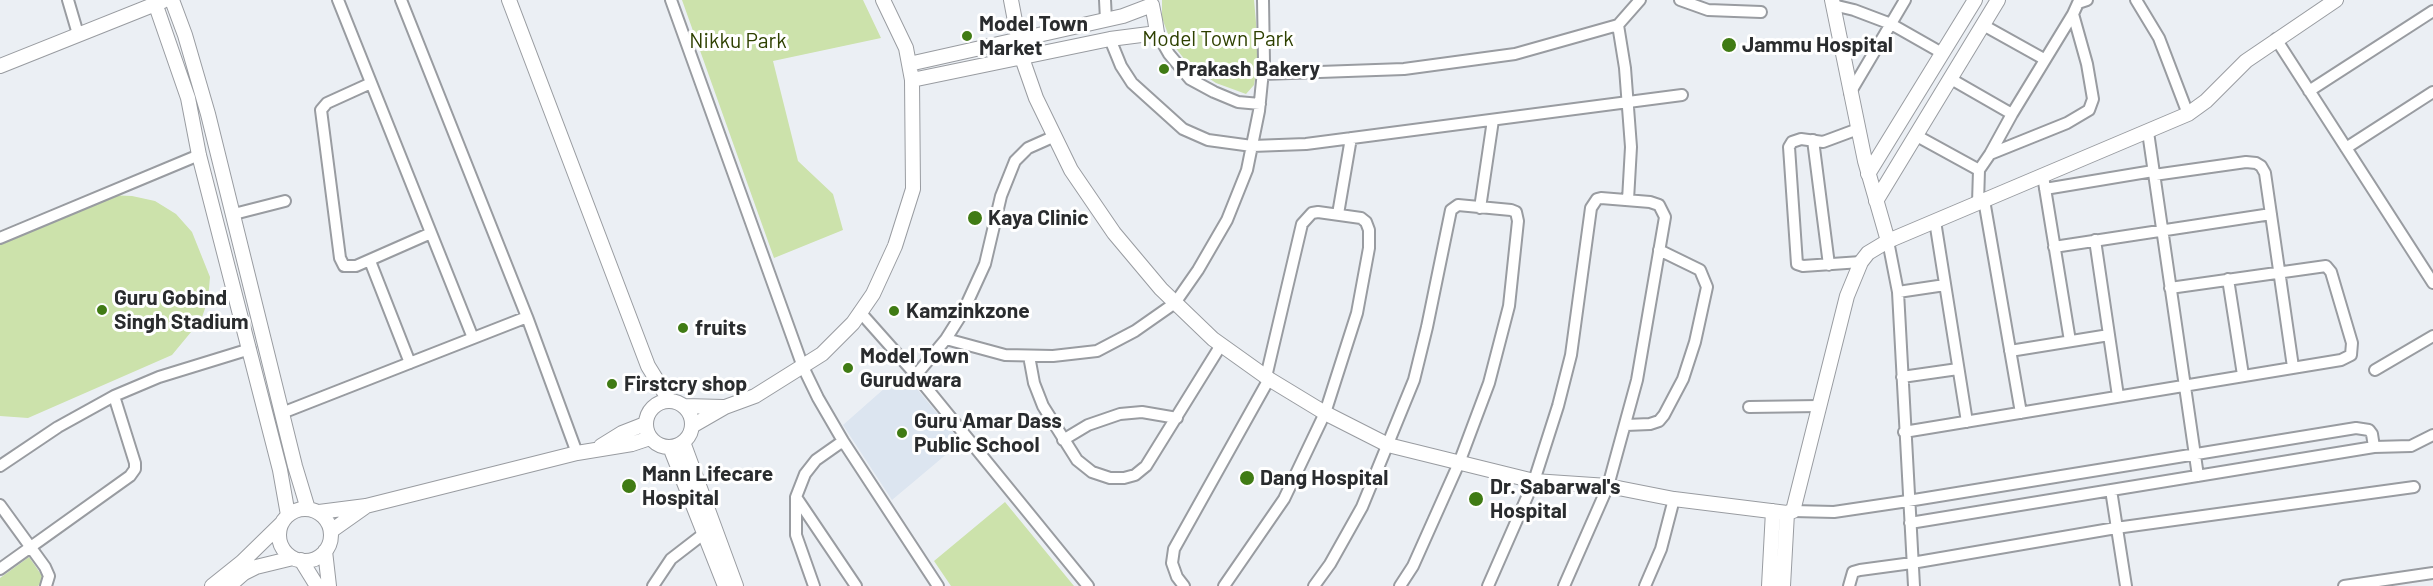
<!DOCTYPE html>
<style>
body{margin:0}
canvas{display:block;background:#ebeff4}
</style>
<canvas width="2433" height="586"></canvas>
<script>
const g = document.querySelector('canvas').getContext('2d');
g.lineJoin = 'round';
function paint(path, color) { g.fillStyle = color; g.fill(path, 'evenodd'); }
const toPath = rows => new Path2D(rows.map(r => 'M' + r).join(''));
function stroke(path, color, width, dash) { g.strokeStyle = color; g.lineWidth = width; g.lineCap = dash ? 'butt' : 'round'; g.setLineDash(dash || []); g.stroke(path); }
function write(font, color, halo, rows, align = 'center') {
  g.font = font + ' Barlow,sans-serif'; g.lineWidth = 6; g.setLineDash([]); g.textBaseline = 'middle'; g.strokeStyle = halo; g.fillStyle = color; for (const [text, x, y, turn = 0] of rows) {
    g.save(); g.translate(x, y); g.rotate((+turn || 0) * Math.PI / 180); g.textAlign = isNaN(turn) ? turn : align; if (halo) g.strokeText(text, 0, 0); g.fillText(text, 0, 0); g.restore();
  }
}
const built = toPath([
 [903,372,961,442,892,500,843,425]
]);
const green = toPath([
 [682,0,863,0,881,38,773,61,798,161,833,194,843,230,774,258],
 [1162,0,1254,0,1259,56,1254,85,1246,94,1216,83,1189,65,1171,42,1162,18],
 [108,195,132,196,155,201,176,214,192,232,210,277,208,300,201,320,172,355,28,418,0,416,0,243],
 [1005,502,1074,586,951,586,934,561],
 [29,557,45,580,38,586,0,586,0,578]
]);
const street = toPath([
 [68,0,78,34],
 [338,0,473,338],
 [401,0,527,317,577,453],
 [671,0,803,367,818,398,843,441,938,586],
 [1105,0,1106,20],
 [1680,0,1708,10,1761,12],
 [2136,0,2159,38,2188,114],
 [1833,5,1854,10,1891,24,1942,53],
 [1618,25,1625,68,1631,147,1628,200],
 [1983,25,2044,59],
 [1157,33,1169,54,1190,79,1214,92,1238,102,1260,104],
 [1110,39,1121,66,1132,83,1183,129,1208,140,1252,146,1306,144,1682,95],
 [2276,39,2433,283],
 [1263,74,1404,69,1515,54,1618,25,1640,0],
 [1951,79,2012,114],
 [371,83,327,103,321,110,340,258,344,266,356,266,431,233],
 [2309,91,2433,11],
 [1850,93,1905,0],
 [1858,129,1823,142,1801,139,1792,142,1789,147,1797,264,1803,266,1861,262],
 [2148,132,2198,476],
 [1917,136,1979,170],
 [1813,140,1829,265],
 [2346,148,2433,92],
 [1990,154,2067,123,2089,110,2093,99,2087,64,2073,14],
 [2154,175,2246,162,2256,163,2261,166,2265,173,2293,367],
 [2043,176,2070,341],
 [2045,189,2153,171],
 [1984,200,2021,413],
 [1978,203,1979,170,1990,154,2012,114,2073,14,2078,3,2087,0],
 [1480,208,1493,120],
 [234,214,285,201],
 [1338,214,1351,138],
 [1935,221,1967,422],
 [0,238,199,155],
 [2095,240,2118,396],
 [1888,241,1898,292,1914,586],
 [2054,247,2271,214],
 [370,261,410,363],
 [2228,279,2243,375],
 [1898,292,1945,285],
 [860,312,916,375,1088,586],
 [946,339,1005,355,1053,356,1097,351,1135,331,1175,303,1198,270,1227,220,1247,170,1259,111,1264,61,1263,0],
 [2010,351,2109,335],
 [1029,356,1034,383,1043,406,1077,460,1092,472,1110,478,1124,478,1135,475,1146,466,1221,345],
 [2375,370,2433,336],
 [916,375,946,339,963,312,985,264,1001,196,1015,161,1028,148,1055,136],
 [1902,377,1958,369],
 [1749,407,1819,406],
 [282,413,527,317],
 [1626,425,1650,424,1659,421,1664,415,1683,379,1695,342,1707,287,1700,270,1659,250],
 [1904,432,2341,360,2351,355,2352,343,2331,272,2326,266,2170,288],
 [1063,440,1088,425,1120,414,1142,412,1177,418],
 [0,466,58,427,114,396,159,377,250,349],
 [2111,490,2126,586],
 [796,497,856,586],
 [0,505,45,567,49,576,46,586],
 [1793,511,1834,512,1908,501,2356,428,2369,430,2372,434,2374,447],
 [1910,523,2374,447,2411,446,2433,435],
 [0,569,130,476,135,469,135,463,114,396],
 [653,586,671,559,706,532],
 [814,586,796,535,796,497,805,474,816,460,843,441],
 [1184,586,1177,577,1172,563,1174,549,1269,379],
 [1224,586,1284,499,1325,413,1357,313,1369,248,1369,230,1366,222,1361,218,1318,212,1312,213,1302,224,1266,377],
 [1314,586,1330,564,1362,507,1414,380,1427,327,1451,210,1458,205,1511,210,1516,212,1518,221,1509,306,1489,383,1459,463,1413,566,1400,586],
 [1488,586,1534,481,1558,406,1571,355,1591,208,1597,199,1601,198,1650,202,1659,205,1665,217,1637,380,1608,486,1564,586],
 [1645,586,1661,549,1674,499],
 [1849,586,1853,572,1860,570,1912,563,2116,528,2414,487],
 [2344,586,2433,573]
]);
const secondary = toPath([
 [154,0,188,98,199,155,280,470,288,515],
 [172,0,185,35,208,114,295,466,308,509],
 [509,0,648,366,669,400],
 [1011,0,1022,58,1036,98,1071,170,1114,233,1161,289,1213,339,1269,379,1325,413,1388,445,1534,481,1608,486,1674,499,1787,513,1793,511,1847,296,1861,262,1868,253,1888,241,2188,114,2206,101,2246,61,2336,0],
 [1832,0,1865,161,1888,241],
 [909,64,1123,16,1152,5,1155,20,1157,33,1110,39,912,80],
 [0,66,163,1],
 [1868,174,1975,0],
 [1876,201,1998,0],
 '646 424a23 23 0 1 1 46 0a23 23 0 1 1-46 0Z',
 [685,406,723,407],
 [692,426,725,407,755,396,822,354,853,323,873,294,895,246,913,189,912,80,906,48,883,0],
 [683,442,736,586],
 [601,446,622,433,645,424],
 [670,447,725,586],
 '279 535a26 26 0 1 1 52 0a26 26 0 1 1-52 0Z',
 [319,512,366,506,577,453,632,444,650,438],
 [331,531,365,507],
 [325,551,329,586],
 [301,560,317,586],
 [212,586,242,562,282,523],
 [229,586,244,573,256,567,293,558],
 [1769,586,1773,511],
 [1783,586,1787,513]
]);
const markers = [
 [967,36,6,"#407b14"],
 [1729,45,8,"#407b14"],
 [1164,69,6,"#407b14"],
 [975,218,8,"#407b14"],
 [102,310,6,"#407b14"],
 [894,311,6,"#407b14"],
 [683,328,6,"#407b14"],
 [848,368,6,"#407b14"],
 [612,384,6,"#407b14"],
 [902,433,6,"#407b14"],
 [1247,478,8,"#407b14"],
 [629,486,8,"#407b14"],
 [1476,499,8,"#407b14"]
];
const poiNames = [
 ["Model Town",979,24],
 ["Market",979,48],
 ["Jammu Hospital",1742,45],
 ["Prakash Bakery",1176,69],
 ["Kaya Clinic",988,218],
 ["Guru Gobind",114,298],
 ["Singh Stadium",114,322],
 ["Kamzinkzone",906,311],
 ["fruits",695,328],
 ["Model Town",860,356],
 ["Gurudwara",860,380],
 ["Firstcry shop",624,384],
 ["Guru Amar Dass",914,421],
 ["Public School",914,445],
 ["Mann Lifecare",642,474],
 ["Hospital",642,498],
 ["Dang Hospital",1260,478],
 ["Dr. Sabarwal's",1490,487],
 ["Hospital",1490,511]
];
const parkNames = [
 ["Model Town Park",1218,39],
 ["Nikku Park",738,41]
];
paint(built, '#dce5f0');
paint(green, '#cce2ab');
stroke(street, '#999ca1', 14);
stroke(secondary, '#999ca1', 16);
stroke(street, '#fff', 10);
stroke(secondary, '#fff', 14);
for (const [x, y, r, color] of markers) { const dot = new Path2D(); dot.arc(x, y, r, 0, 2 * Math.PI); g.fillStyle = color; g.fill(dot); stroke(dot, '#fff', 2); }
write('bold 21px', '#2a2c2e', '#fff', poiNames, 'left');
write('21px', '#2e4000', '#fff', parkNames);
</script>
